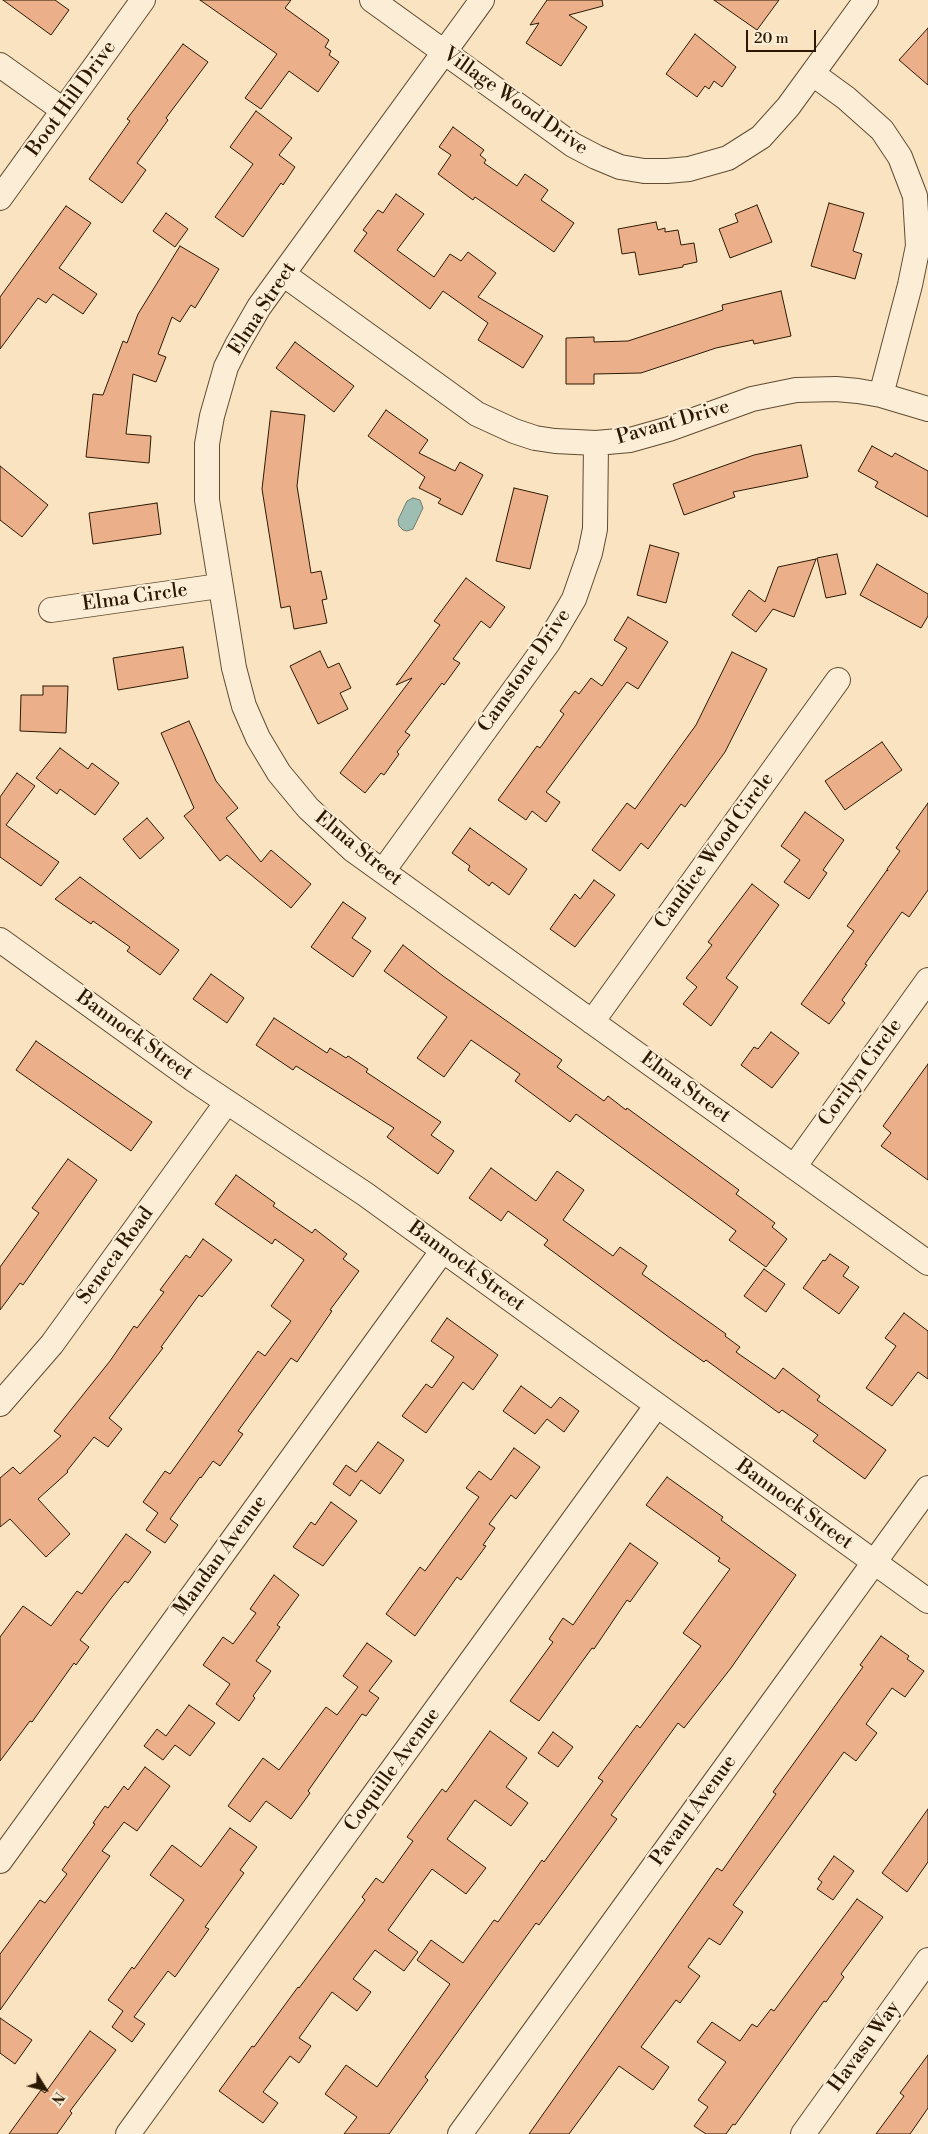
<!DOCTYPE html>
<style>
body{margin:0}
#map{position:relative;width:928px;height:2134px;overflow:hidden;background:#f9e3c0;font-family:"Libre Bodoni",serif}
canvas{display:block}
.north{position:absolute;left:20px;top:2064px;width:50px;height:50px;-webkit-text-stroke:4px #fbedd6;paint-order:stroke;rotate:126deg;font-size:14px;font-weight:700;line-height:20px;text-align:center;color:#2d1903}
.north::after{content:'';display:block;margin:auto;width:18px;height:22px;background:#2d1903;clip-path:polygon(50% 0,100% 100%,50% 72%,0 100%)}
.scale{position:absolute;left:746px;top:30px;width:70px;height:22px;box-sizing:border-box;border:2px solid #2d1903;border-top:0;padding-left:6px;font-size:15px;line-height:18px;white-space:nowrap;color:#2d1903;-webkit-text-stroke:4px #fbedd6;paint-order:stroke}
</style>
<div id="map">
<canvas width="928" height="2134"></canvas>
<div class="north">N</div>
<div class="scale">20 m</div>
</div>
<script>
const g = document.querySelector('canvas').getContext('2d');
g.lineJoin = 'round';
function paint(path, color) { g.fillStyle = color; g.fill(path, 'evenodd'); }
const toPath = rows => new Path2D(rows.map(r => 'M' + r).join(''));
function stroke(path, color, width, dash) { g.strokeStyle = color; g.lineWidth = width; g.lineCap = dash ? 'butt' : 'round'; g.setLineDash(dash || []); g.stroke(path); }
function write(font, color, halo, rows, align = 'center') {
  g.font = font + ' "Libre Bodoni",serif'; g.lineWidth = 4.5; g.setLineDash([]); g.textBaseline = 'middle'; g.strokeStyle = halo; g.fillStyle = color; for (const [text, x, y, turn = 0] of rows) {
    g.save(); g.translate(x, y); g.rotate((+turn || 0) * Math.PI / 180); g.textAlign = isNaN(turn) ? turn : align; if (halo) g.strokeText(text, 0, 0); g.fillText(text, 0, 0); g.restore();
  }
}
const water = toPath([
 [413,498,420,500,423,508,413,529,407,531,403,530,399,526,398,520,407,501,413,498]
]);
const building = toPath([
 [3,0,55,0,69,10,51,35,3,0],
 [200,0,291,0,285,8,329,40,325,47,331,51,329,55,339,62,318,92,289,71,261,109,245,98,277,54,200,0],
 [547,0,602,0,603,6,569,15,587,27,561,66,526,43,539,23,530,25,547,0],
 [714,0,779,0,757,30,714,0],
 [928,28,928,85,899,60,928,28],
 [695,34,736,67,722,87,714,81,709,89,705,86,697,97,666,74,695,34],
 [183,44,208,62,166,118,168,120,137,163,146,170,122,203,89,179,130,121,127,119,183,44],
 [256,111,292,138,279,155,295,167,283,185,281,183,243,237,215,217,253,164,230,147,256,111],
 [453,127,484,150,480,155,486,160,484,163,517,186,525,174,548,190,541,200,574,223,554,252,475,197,473,200,438,174,451,155,439,147,453,127],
 [396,194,424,214,397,250,434,277,450,254,461,261,468,252,496,273,478,297,543,336,523,368,478,340,488,323,443,291,430,309,354,251,367,233,363,230,378,210,383,213,396,194],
 [829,203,864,213,853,251,862,254,855,279,811,266,829,203],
 [757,205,772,242,730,258,719,229,738,222,735,214,757,205],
 [66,206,91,223,59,268,97,294,83,314,53,294,46,303,38,298,0,349,0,297,66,206],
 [166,213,188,229,175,247,153,231,166,213],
 [656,222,658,230,665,228,665,232,678,230,681,245,694,243,697,262,683,265,683,267,639,275,635,252,622,254,618,229,656,222],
 [180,246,219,269,195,308,191,305,180,322,172,317,158,354,166,357,156,382,133,374,126,434,151,436,149,463,86,457,93,394,103,395,123,341,127,343,138,314,180,246],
 [781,291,791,336,754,344,753,340,716,348,641,373,594,374,594,384,566,384,566,338,594,337,594,342,628,341,723,310,722,305,781,291],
 [295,342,354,386,334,412,276,368,295,342],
 [386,410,428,440,419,453,455,471,460,462,483,475,462,515,438,503,441,499,419,488,425,477,368,436,386,410],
 [271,411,305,415,297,486,311,573,321,571,327,599,322,600,327,623,294,629,290,606,281,608,262,489,271,411],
 [801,445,808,477,733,492,735,497,684,515,673,484,754,455,801,445],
 [872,446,892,457,895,453,928,471,928,517,875,487,878,482,858,471,872,446],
 [0,466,48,505,22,537,0,520,0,466],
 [514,488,548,496,530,569,496,561,514,488],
 [157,503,161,534,93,544,89,513,157,503],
 [650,545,679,553,666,603,637,595,650,545],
 [837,554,846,594,826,598,817,558,837,554],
 [816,559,794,617,773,609,756,632,732,615,749,590,765,602,778,567,816,559],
 [877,564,928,594,928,616,921,628,860,595,877,564],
 [466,578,505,607,490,628,481,621,453,659,460,663,444,685,442,683,405,732,410,735,397,752,399,754,384,775,381,773,365,793,340,773,412,678,396,685,440,625,434,621,466,578],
 [628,617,668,642,638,689,627,682,546,792,560,802,546,822,532,811,526,820,498,800,537,746,540,748,564,714,560,711,575,691,579,694,591,678,602,686,627,648,614,640,628,617],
 [183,647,188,678,118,690,113,658,183,647],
 [320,651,328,668,339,663,351,688,340,693,348,709,318,724,290,666,320,651],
 [732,652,767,669,725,752,685,807,681,804,648,849,641,843,620,871,592,850,627,803,635,809,696,725,732,652],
 [43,686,68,686,66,733,20,731,21,695,43,695,43,686],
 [189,721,216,781,238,808,226,818,261,862,271,850,311,884,291,908,227,855,220,861,184,816,194,808,161,733,189,721],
 [882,742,902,770,845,810,825,781,882,742],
 [60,748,88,769,92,763,119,783,95,815,60,789,57,794,36,778,60,748],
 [17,773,35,786,6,825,59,862,41,886,0,857,0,797,17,773],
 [928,803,928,890,909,917,902,912,865,964,867,965,842,1000,845,1003,829,1024,801,1004,854,931,847,926,887,870,888,871,887,869,900,851,896,848,928,803],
 [805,812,844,840,823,870,827,873,809,899,784,882,800,860,781,846,805,812],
 [147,818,164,838,140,859,123,839,147,818],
 [470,828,527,869,509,895,492,882,489,886,468,870,470,866,452,853,470,828],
 [80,877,179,950,160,975,127,951,130,947,93,921,91,924,55,899,80,877],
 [594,880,615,895,575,947,550,929,575,894,580,899,594,880],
 [752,884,779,905,726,978,738,987,711,1026,683,1004,697,987,686,978,712,945,708,942,752,884],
 [343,902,366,918,352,938,371,951,353,977,311,947,343,902],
 [403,945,443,976,562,1060,557,1067,604,1101,608,1096,626,1110,627,1108,739,1190,736,1194,775,1223,772,1227,787,1239,766,1267,729,1240,736,1231,576,1114,570,1122,515,1081,520,1074,471,1040,444,1077,417,1058,447,1017,384,971,403,945],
 [211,974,244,998,227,1023,193,999,211,974],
 [274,1018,327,1053,330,1048,346,1058,348,1056,368,1069,366,1072,441,1122,431,1135,454,1151,438,1174,387,1137,394,1128,296,1066,293,1070,256,1045,274,1018],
 [771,1032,799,1053,772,1088,741,1065,754,1047,758,1049,771,1032],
 [36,1041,152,1122,131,1151,16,1070,36,1041],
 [928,1064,928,1180,881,1146,891,1133,883,1126,928,1064],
 [68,1159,97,1180,23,1285,20,1283,0,1310,0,1267,39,1213,32,1208,68,1159],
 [491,1168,536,1201,557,1171,584,1190,563,1220,613,1256,620,1247,647,1266,642,1274,726,1334,725,1336,740,1347,736,1352,775,1379,783,1368,820,1396,817,1400,886,1450,865,1479,813,1441,818,1435,782,1410,779,1413,706,1360,704,1362,670,1338,544,1245,548,1240,508,1211,501,1221,469,1198,491,1168],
 [236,1175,275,1203,273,1206,312,1233,315,1229,347,1254,343,1259,359,1271,330,1310,332,1311,297,1362,291,1358,238,1431,243,1434,220,1466,213,1461,201,1478,200,1477,170,1519,178,1525,165,1543,146,1530,158,1513,143,1502,165,1471,170,1474,258,1351,265,1356,291,1321,271,1306,304,1260,275,1239,272,1244,215,1204,236,1175],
 [203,1239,232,1260,202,1297,199,1295,161,1347,163,1348,109,1418,122,1429,108,1447,94,1437,67,1471,68,1472,38,1499,70,1534,46,1557,10,1519,0,1527,0,1478,13,1467,20,1474,61,1436,54,1431,110,1361,134,1326,137,1328,164,1292,160,1290,186,1255,190,1258,203,1239],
 [830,1254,849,1267,843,1276,859,1287,839,1314,803,1288,823,1260,825,1261,830,1254],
 [764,1269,785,1284,766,1312,744,1296,764,1269],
 [904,1313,928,1331,928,1379,918,1372,892,1406,866,1388,896,1346,885,1338,904,1313],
 [447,1318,498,1355,473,1390,463,1382,426,1433,402,1416,426,1384,432,1388,454,1357,431,1341,447,1318],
 [521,1386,551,1408,560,1397,579,1411,564,1432,547,1419,535,1434,503,1411,521,1386],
 [378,1442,404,1460,380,1494,361,1480,350,1496,333,1484,346,1465,356,1472,378,1442],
 [514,1448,540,1467,516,1499,511,1495,489,1524,495,1528,483,1545,486,1546,461,1580,457,1577,415,1636,386,1614,420,1567,425,1571,479,1497,466,1488,479,1471,491,1480,514,1448],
 [667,1477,723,1517,721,1520,796,1575,731,1668,684,1728,678,1723,611,1815,617,1819,539,1925,536,1923,425,2077,428,2080,389,2134,344,2134,357,2117,325,2094,346,2065,377,2087,450,1984,417,1960,431,1940,463,1963,494,1920,498,1922,542,1860,544,1862,603,1781,598,1778,637,1725,640,1728,701,1646,683,1633,730,1569,718,1561,720,1558,646,1505,667,1477],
 [331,1502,357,1521,323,1566,293,1547,311,1522,315,1525,331,1502],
 [126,1534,151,1552,128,1583,125,1581,112,1597,80,1640,89,1647,76,1665,74,1663,32,1722,30,1721,0,1761,0,1637,23,1606,51,1626,77,1591,82,1594,126,1534],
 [630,1543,658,1563,630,1602,627,1600,594,1649,592,1648,539,1721,510,1701,553,1642,549,1639,563,1618,573,1625,630,1543],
 [274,1575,299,1595,277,1625,280,1627,256,1661,271,1671,253,1696,255,1698,239,1721,216,1704,230,1684,203,1665,223,1637,233,1644,256,1613,250,1609,274,1575],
 [881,1636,909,1656,907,1659,924,1671,905,1697,892,1688,866,1724,877,1733,856,1761,844,1752,733,1905,743,1912,720,1945,709,1938,688,1967,700,1976,680,2003,676,2000,641,2047,669,2067,653,2090,619,2066,569,2134,529,2134,717,1868,722,1871,776,1794,773,1792,863,1667,860,1665,881,1636],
 [367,1643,392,1661,369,1691,379,1698,366,1716,362,1714,308,1791,310,1793,291,1819,266,1801,250,1822,228,1806,263,1758,279,1770,326,1707,337,1715,358,1687,343,1676,367,1643],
 [189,1705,215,1723,190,1756,175,1745,163,1760,144,1746,157,1729,166,1736,189,1705],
 [490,1731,527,1758,506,1787,528,1803,511,1826,475,1800,447,1839,486,1868,466,1894,432,1869,388,1930,418,1952,404,1971,375,1950,353,1979,371,1992,357,2011,332,1992,299,2038,311,2046,299,2063,290,2056,263,2092,278,2103,263,2123,219,2091,252,2046,254,2047,298,1987,299,1988,365,1900,362,1897,376,1878,383,1883,413,1841,407,1837,442,1789,446,1792,490,1731],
 [553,1732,573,1747,558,1767,538,1753,553,1732],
 [145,1767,170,1786,137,1831,124,1822,102,1851,110,1856,0,2010,0,1954,40,1900,45,1903,67,1874,62,1870,95,1824,93,1823,105,1806,108,1808,124,1786,128,1790,145,1767],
 [928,1809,928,1862,907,1892,882,1873,928,1809],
 [230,1828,257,1847,240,1870,244,1873,205,1927,209,1929,175,1977,168,1971,134,2017,145,2024,132,2042,112,2027,123,2011,108,2000,132,1967,134,1969,184,1900,150,1875,172,1845,201,1867,230,1828],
 [834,1856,854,1871,833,1900,817,1889,822,1882,818,1879,834,1856],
 [857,1899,883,1917,841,1974,844,1977,826,2002,824,2001,735,2125,733,2124,726,2134,706,2134,694,2126,708,2107,698,2100,726,2062,697,2042,712,2022,740,2041,752,2024,757,2027,771,2009,774,2011,857,1899],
 [0,2018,32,2040,15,2064,0,2053,0,2018],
 [90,2031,116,2050,70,2111,72,2113,57,2134,9,2134,41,2090,45,2093,90,2031],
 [928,2055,928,2108,910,2134,876,2134,904,2096,900,2093,928,2055]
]);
const minor = toPath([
 [372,0,573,145,596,157,620,167,644,171,667,171,689,169,728,158,761,137,788,107,866,0],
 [482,0,259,307,237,345,226,367,212,416,207,444,207,500,234,668,244,706,258,738,279,773,308,808,353,850,928,1263],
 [0,65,63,110],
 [813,74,846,98,882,130,900,157,915,196,918,246,910,285,881,395],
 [0,198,143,0],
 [283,274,477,414,514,431,535,438,555,441,596,443,630,440,669,429,752,399,796,390,836,389,858,391,881,395,928,409],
 [51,610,219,586],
 [383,871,548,643,574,599,590,553,595,529,596,443],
 [0,940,194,1080,365,1194,928,1601],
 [592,1022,838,680],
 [794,1167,928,980],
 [0,1404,52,1344,227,1102],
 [0,1861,443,1250],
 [128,2134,657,1405],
 [460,2134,928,1488],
 [803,2134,928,1960]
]);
const streetNames = [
 ["Boot Hill Drive",72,99,-54],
 ["Village Wood Drive",515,102,35],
 ["Elma Street",263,309,-57],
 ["Pavant Drive",673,423,-16],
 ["Elma Circle",135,598,-8],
 ["Camstone Drive",525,671,-55],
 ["Elma Street",358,849,39],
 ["Candice Wood Circle",715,851,-54],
 ["Bannock Street",134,1036,36],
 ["Corilyn Circle",861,1073,-54],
 ["Elma Street",685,1088,36],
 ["Seneca Road",116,1256,-54],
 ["Bannock Street",466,1267,36],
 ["Bannock Street",794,1505,36],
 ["Mandan Avenue",221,1556,-54],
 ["Coquille Avenue",393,1770,-54],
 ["Pavant Avenue",694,1811,-54],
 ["Havasu Way",865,2047,-54]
];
paint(water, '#9ebeb4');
stroke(water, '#717c6d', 1);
paint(building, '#ebb08a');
stroke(building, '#2d1903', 1);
stroke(minor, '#604c32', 26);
stroke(minor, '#fbedd6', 24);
write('20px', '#2d1903', '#fbedd6', streetNames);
</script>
